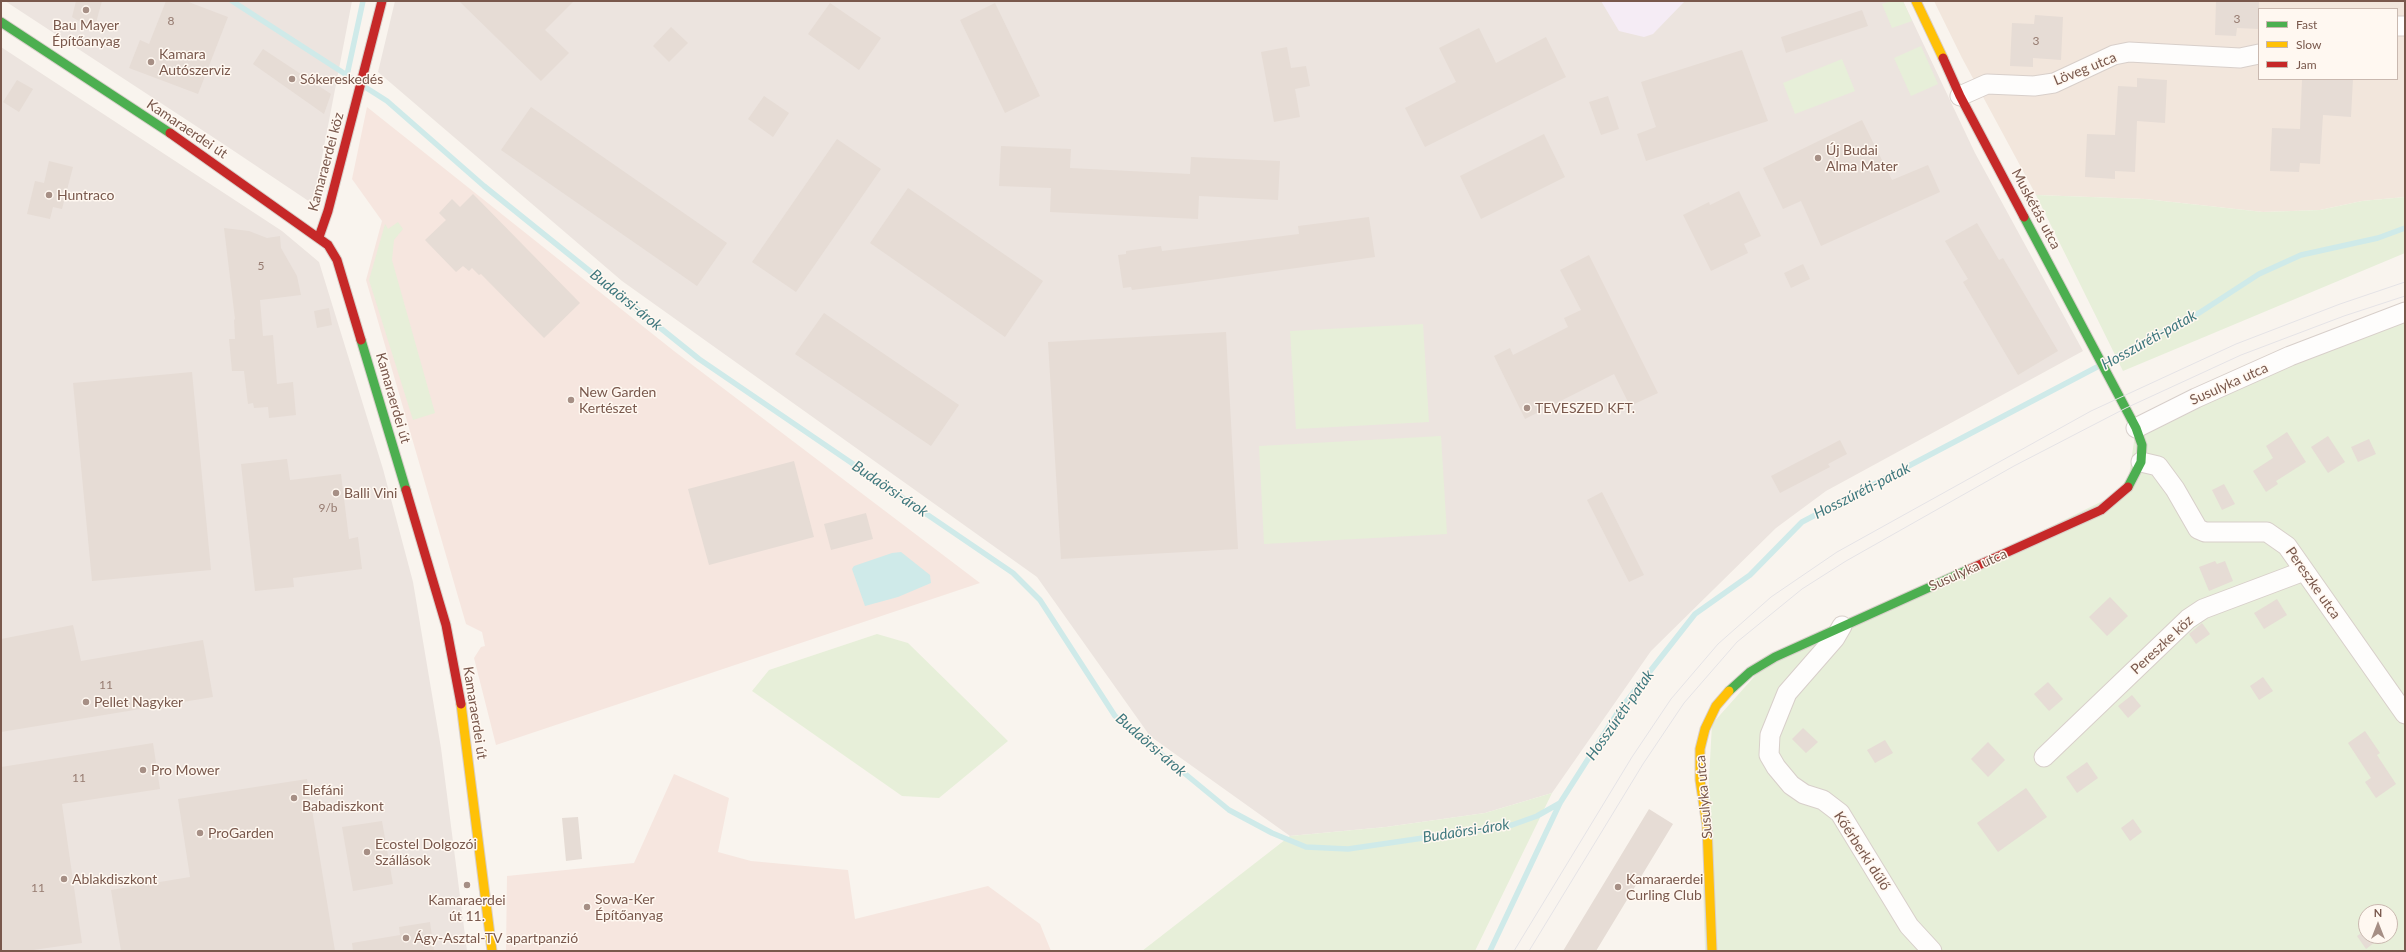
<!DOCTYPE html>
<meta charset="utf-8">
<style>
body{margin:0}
#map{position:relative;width:2406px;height:952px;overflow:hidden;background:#f9f4ee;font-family:Lato,sans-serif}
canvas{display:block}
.frame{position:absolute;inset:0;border:2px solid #79584c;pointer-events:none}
.legend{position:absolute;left:2258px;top:8px;width:140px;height:72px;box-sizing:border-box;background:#fff8f1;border:1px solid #c9b8af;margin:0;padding:5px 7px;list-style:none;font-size:12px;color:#79584c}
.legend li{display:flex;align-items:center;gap:8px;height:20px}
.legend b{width:20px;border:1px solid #c9b8af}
.north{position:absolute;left:2358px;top:904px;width:40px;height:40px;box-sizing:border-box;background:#fff8f1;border:1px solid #c9b8af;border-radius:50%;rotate:0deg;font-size:11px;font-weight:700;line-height:16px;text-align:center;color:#79584c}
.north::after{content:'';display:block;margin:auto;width:14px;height:18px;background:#a68f85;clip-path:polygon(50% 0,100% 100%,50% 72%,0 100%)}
</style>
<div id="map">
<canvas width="2406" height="952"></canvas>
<div class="frame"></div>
<ul class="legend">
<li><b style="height:5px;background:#4caf50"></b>Fast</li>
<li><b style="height:5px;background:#ffc107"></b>Slow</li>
<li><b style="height:5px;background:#c62828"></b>Jam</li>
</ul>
<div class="north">N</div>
</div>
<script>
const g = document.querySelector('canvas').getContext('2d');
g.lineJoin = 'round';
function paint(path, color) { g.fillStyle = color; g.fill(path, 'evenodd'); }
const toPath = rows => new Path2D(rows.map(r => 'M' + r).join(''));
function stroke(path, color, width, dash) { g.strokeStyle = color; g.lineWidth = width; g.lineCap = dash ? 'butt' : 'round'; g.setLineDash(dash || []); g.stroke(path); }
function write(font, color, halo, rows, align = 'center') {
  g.font = font + ' Lato,sans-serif'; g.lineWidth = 3; g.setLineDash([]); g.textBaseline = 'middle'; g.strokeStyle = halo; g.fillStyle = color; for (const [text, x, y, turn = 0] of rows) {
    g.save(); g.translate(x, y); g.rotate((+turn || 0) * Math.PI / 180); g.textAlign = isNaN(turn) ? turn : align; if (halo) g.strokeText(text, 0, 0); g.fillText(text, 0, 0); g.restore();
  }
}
const residential = toPath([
 [1934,1,2405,1,2405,197,2362,201,2320,210,2263,212,2145,199,2036,195,1962,58],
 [2259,9,2397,9,2397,79,2259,79]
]);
const commercial = toPath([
 [367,107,674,351,980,583,496,745,474,658,481,647,485,646,482,632,466,624,366,280,382,221,352,179],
 [674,774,729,798,718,852,751,861,848,870,855,919,988,886,1040,924,1051,951,506,951,507,876,634,863]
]);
const industrial = toPath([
 [5,1,352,1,313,204,225,145],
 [395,1,1903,1,1975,153,2083,351,1826,491,1776,528,1651,651,1552,793,1485,813,1386,827,1290,836,1150,736,1037,577,622,281,378,72],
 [1,47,282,231,319,262,383,469,413,582,441,748,467,951,1,951]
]);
const education = toPath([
 [1601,1,1685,1,1653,34,1644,37,1619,31]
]);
const green = toPath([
 [1891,1,1903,1,1912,21,1892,28,1882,4],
 [1921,46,1938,84,1911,96,1894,58],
 [1842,59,1855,91,1795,114,1783,83],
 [2036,195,2145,199,2263,212,2320,210,2362,201,2405,197,2405,253,2123,371],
 [398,222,403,229,394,240,392,260,435,413,413,420,369,280,385,224,388,229],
 [2405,312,2405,951,1705,951,1703,888,1712,724,1761,669,2127,489,2136,428],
 [2366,912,2390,912,2390,936,2366,936],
 [1423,324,1429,422,1296,429,1290,331],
 [1441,436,1447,534,1264,544,1259,446],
 [877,634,908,643,1008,741,939,798,902,796,752,691,769,670],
 [1552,793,1475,951,1142,951,1290,836,1386,827,1485,813]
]);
const water = toPath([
 [901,552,930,575,931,583,898,597,865,606,852,569,854,566,892,553]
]);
const stream = toPath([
 [232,1,356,81],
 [347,75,363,1],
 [365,87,387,101,484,186,699,359,1013,573,1040,600,1115,716,1229,810,1272,833,1306,847,1348,849,1512,825,1537,816,1560,803],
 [2107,362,2199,313,2259,274,2301,255,2378,238,2405,228],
 [1490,951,1560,803,1618,712,1695,614,1750,575,1802,522,2097,367]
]);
const building = toPath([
 [76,1,102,1,94,30,72,17],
 [166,1,186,1,228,17,198,94,129,68,140,40,149,44],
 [459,1,574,1,545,30,569,53,541,81],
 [2216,1,2259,1,2259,29,2237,28,2236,36,2215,35],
 [830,3,881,38,859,70,808,34],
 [995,3,1040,96,1005,113,960,20],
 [1862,10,1868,26,1786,53,1781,37],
 [2035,15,2063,17,2061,60,2033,58,2033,67,2010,66,2012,23,2034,24],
 [671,27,688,43,669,62,653,46],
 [1479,28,1496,63,1546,37,1566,77,1425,147,1405,108,1456,82,1439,48],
 [1287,47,1291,68,1306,66,1310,86,1295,89,1300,117,1274,122,1261,52],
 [263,49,331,94,324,114,253,64],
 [1742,50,1768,121,1646,161,1637,134,1656,127,1641,82],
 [2137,78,2167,80,2165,123,2137,121,2135,172,2115,171,2115,179,2085,177,2087,134,2115,135,2118,86,2137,87],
 [2323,79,2353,79,2351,117,2323,115,2320,164,2300,163,2299,172,2270,171,2272,128,2300,129,2302,80],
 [17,80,33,89,19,112,3,102],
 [764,96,789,113,773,137,748,119],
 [1608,96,1619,129,1601,135,1589,102],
 [531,107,727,243,697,286,501,150],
 [1862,120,1892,180,1928,165,1940,192,1821,246,1801,201,1783,209,1763,168],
 [1544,134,1565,177,1481,219,1460,176],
 [837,139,881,169,796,292,752,262],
 [1001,146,1071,149,1070,168,1190,174,1191,157,1280,161,1278,200,1199,196,1198,219,1050,212,1051,188,999,186],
 [49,161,73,167,62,209,53,207,50,219,27,214,35,181,44,183],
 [908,188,1043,281,1005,337,870,243],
 [1739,191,1761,236,1744,244,1748,253,1711,271,1683,215,1709,202,1710,205],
 [473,194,580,303,544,338,481,274,479,275,472,268,469,271,463,266,456,272,425,240,446,220,439,213,452,199,460,207],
 [1369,217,1375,257,1182,284,1132,290,1131,287,1123,288,1118,255,1126,254,1126,251,1161,246,1162,251,1299,234,1298,226],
 [1977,223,1999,260,2003,258,2058,351,2018,375,1963,282,1968,279,1945,241],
 [224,228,249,231,267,238,280,236,281,248,297,276,301,295,260,300,263,336,273,335,277,384,293,382,296,415,269,418,268,407,254,408,253,403,248,404,244,371,232,371,229,339,235,339,234,320,235,319],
 [1589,255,1658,393,1630,406,1614,374,1525,419,1494,356,1510,348,1513,355,1568,327,1564,318,1581,310,1560,270],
 [1803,264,1810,279,1791,288,1784,273],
 [329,308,332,325,317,328,314,311],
 [824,313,959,405,931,446,795,354],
 [1226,332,1238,549,1061,559,1048,342],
 [192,372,211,570,92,581,73,383],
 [2287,432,2306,462,2276,481,2278,484,2266,492,2253,471,2273,458,2266,446],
 [2328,436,2345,462,2328,473,2311,447],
 [2369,439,2376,454,2358,462,2351,447],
 [1840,440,1847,454,1828,464,1830,467,1780,493,1771,476],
 [287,459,290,480,341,474,349,539,358,537,362,569,293,578,294,587,255,591,241,464],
 [794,461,814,537,709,565,688,489],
 [2224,484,2235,504,2222,510,2212,490],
 [1602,492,1644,575,1629,582,1587,500],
 [866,513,873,539,831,550,824,524],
 [2215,561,2217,564,2225,561,2233,581,2209,591,2199,567],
 [2110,597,2128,616,2107,636,2089,617],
 [2277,599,2287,615,2264,629,2254,613],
 [2202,623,2210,634,2196,644,2189,634],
 [73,625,81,661,203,640,213,697,1,732,1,639],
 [2263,677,2273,691,2259,700,2250,686],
 [2048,682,2063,699,2049,711,2034,694],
 [2132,695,2141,706,2128,718,2118,706],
 [1803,728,1818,742,1806,753,1792,739],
 [2365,731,2380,753,2377,755,2396,784,2376,798,2365,782,2371,778,2348,743],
 [1885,740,1893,753,1875,763,1867,750],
 [1988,742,2005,760,1988,777,1971,759],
 [153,743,160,789,62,804,82,943,26,951,1,951,1,767],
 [2087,762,2098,778,2077,793,2066,777],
 [307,779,335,951,121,951,111,890,190,877,178,799],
 [2026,788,2047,817,1998,852,1977,823],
 [1649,809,1673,824,1596,951,1563,951],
 [578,817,582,859,566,861,562,818],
 [2133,819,2142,832,2130,841,2121,828],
 [382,821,393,884,353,891,342,827],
 [430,922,434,951,353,951,352,943,400,935,399,927],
 [2366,930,2366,936,2383,936,2366,949,2357,936]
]);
const street = toPath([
 [2397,26,2405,26],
 [1960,96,1987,84,2034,86,2054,83,2114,55,2129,52,2240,58,2259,54],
 [2136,428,2196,398,2290,356,2405,312],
 [2141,462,2158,466,2175,489,2198,529,2205,532,2267,532,2287,546,2405,714],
 [1842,626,1835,638,1787,693,1770,735,1769,755,1776,767,1791,785,1804,794,1823,800,1840,813,1909,926,1932,951],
 [2044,757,2188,619,2203,609,2304,571]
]);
const fast = toPath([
 [1,22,170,133],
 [2024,217,2136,428,2142,445,2141,462,2128,487],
 [361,340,406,490],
 [1729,691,1750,672,1775,657,1970,569]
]);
const slow = toPath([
 [1916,1,1943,58],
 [461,704,492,951],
 [1712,951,1707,826,1700,780,1700,749,1705,729,1716,706,1729,691]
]);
const jam = toPath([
 [1943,58,1960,96,2024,217],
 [170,133,328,245,337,260,361,340],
 [319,237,328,211,382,1],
 [406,490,446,625,461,704],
 [1970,569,2101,510,2128,487]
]);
const tram = toPath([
 [1514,951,1632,757,1671,699,1718,644,1771,597,1837,552,2091,411,2236,344,2340,304,2405,282],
 [1529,951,1643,764,1684,703,1737,642,1802,589,1846,561,2014,466,2126,408,2241,355,2344,316,2405,296]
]);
const markers = [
 [86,10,4,"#a68f85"],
 [151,62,4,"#a68f85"],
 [292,79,4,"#a68f85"],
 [1818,158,4,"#a68f85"],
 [49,195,4,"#a68f85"],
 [571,400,4,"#a68f85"],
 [1527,408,4,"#a68f85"],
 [336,493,4,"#a68f85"],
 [86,702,4,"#a68f85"],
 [143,770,4,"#a68f85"],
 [294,798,4,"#a68f85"],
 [200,833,4,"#a68f85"],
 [367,852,4,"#a68f85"],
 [64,879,4,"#a68f85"],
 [467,885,4,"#a68f85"],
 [1618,887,4,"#a68f85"],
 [587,907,4,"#a68f85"],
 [406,938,4,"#a68f85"]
];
const numberNames = [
 ["3",2237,19],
 ["8",171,21],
 ["3",2036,41],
 ["5",261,266],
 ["9/b",328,508],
 ["11",106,685],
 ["11",79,778],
 ["11",38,888]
];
const poiNames = [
 ["Bau Mayer",86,25,"center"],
 ["Építőanyag",86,41,"center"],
 ["Kamara",159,54],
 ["Autószerviz",159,70],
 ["Sókereskedés",300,79],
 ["Új Budai",1826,150],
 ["Alma Mater",1826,166],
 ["Huntraco",57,195],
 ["New Garden",579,392],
 ["Kertészet",579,408],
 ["TEVESZED KFT.",1535,408],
 ["Balli Vini",344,493],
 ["Pellet Nagyker",94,702],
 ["Pro Mower",151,770],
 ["Elefáni",302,790],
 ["Babadiszkont",302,806],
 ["ProGarden",208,833],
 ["Ecostel Dolgozói",375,844],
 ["Szállások",375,860],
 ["Ablakdiszkont",72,879],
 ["Kamaraerdei",1626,879],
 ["Curling Club",1626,895],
 ["Sowa-Ker",595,899],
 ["Építőanyag",595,915],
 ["Kamaraerdei",467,900,"center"],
 ["út 11.",467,916,"center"],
 ["Ágy-Asztal-TV apartpanzió",414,938]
];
const streetNames = [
 ["Löveg utca",2085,69,-22],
 ["Kamaraerdei út",187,129,34],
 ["Kamaraerdei köz",326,162,-75],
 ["Muskétás utca",2036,209,62],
 ["Susulyka utca",2229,384,-24],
 ["Kamaraerdei út",393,398,74],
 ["Susulyka utca",1968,570,-24],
 ["Pereszke utca",2313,583,55],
 ["Pereszke köz",2162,645,-43],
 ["Kamaraerdei út",475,713,81],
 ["Susulyka utca",1704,797,-95],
 ["Kőérberki dűlő",1862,851,57]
];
const waterNames = [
 ["Budaörsi-árok",626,300,39],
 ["Hosszúréti-patak",2149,340,-29],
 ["Budaörsi-árok",890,489,34],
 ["Hosszúréti-patak",1862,491,-27],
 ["Hosszúréti-patak",1620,715,-55],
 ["Budaörsi-árok",1151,745,41],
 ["Budaörsi-árok",1466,831,-9]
];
paint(residential, '#f2e6dc');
paint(commercial, '#f6e6df');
paint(industrial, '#ece4df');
paint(education, '#f5ecf5');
paint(green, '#e7efd9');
paint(water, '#cfeae9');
stroke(stream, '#cfeae9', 5.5);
paint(building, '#e6dcd5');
stroke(street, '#d8cfca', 21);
stroke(fast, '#d8cfca', 11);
stroke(slow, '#d8cfca', 11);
stroke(jam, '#d8cfca', 11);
stroke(street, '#fefdfc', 19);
stroke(fast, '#4caf50', 9);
stroke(slow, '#ffc107', 9);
stroke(jam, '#c62828', 9);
stroke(tram, '#e5e3e6', 1);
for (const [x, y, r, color] of markers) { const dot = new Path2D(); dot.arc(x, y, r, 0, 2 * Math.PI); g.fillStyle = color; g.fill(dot); stroke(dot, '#fff8f1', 1.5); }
write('12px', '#967b70', null, numberNames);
write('14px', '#79584c', '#fff8f1', poiNames, 'left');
write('14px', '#79584c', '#fff8f1', streetNames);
write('italic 15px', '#3f787e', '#fff8f1', waterNames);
</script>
